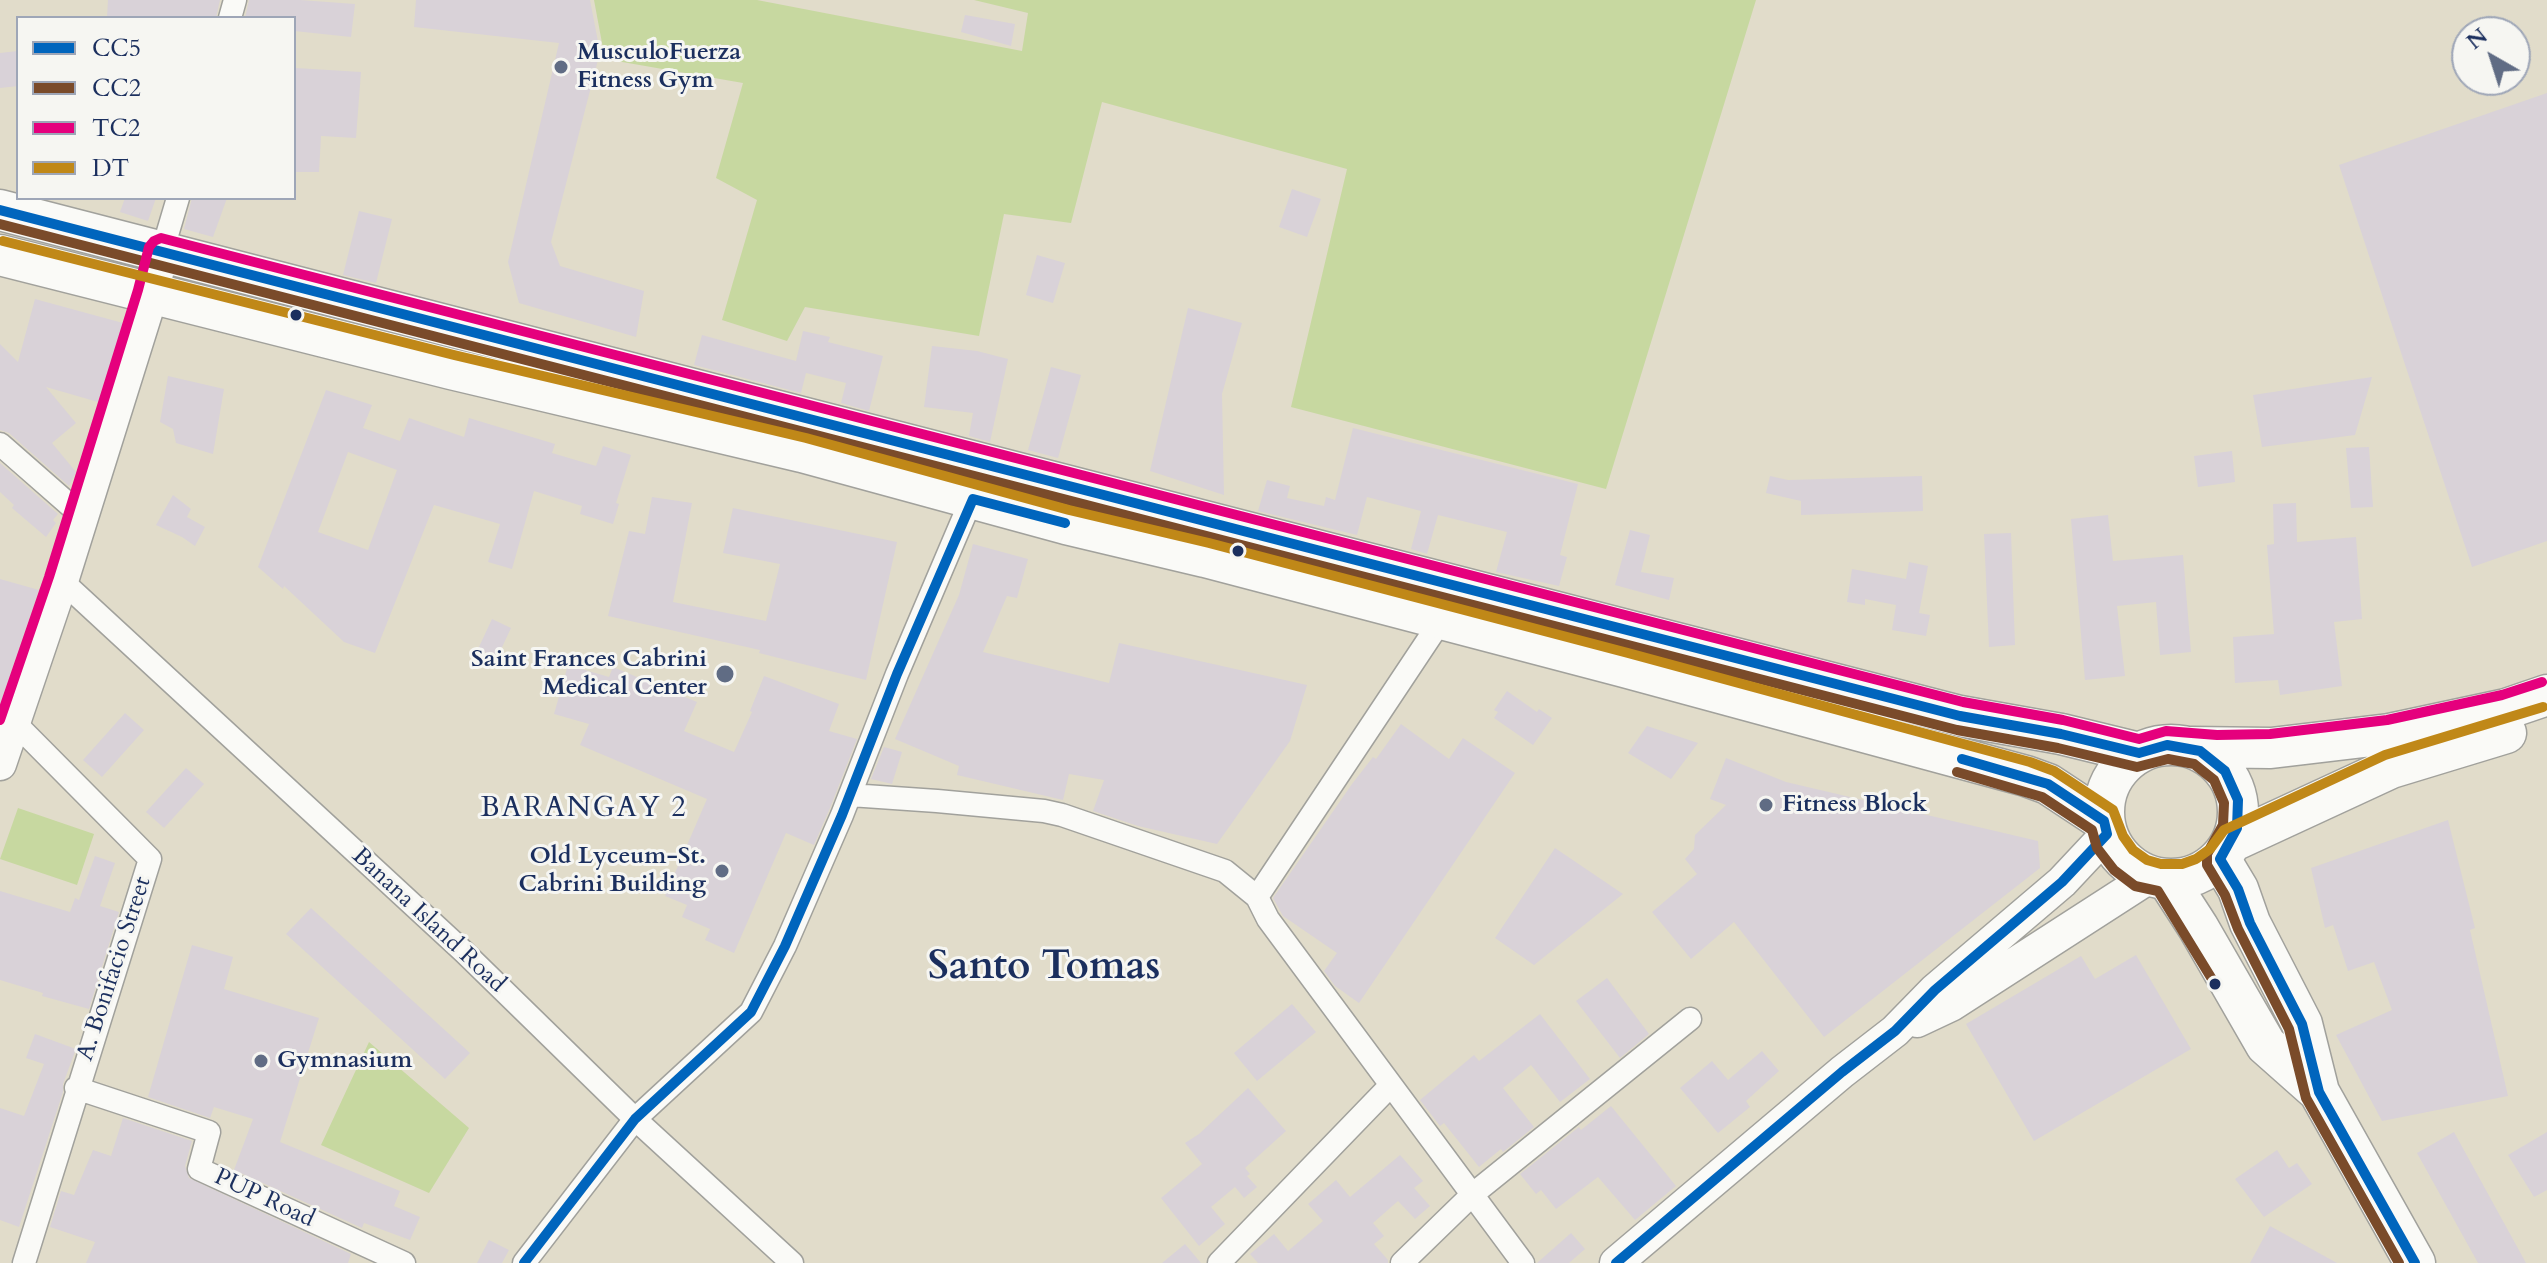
<!DOCTYPE html>
<style>
body{margin:0}
#map{position:relative;width:2547px;height:1263px;overflow:hidden;background:#e1dcca;font-family:Cardo,serif}
canvas{display:block}
.legend{position:absolute;left:16px;top:16px;width:280px;height:184px;box-sizing:border-box;background:#f6f6f2;border:2px solid #9ea6b7;margin:0;padding:10px 14px;list-style:none;font-size:24px;color:#1b2f5e}
.legend li{display:flex;align-items:center;gap:16px;height:40px}
.legend b{width:40px;border:2px solid #9ea6b7}
.north{position:absolute;left:2451px;top:16px;width:80px;height:80px;box-sizing:border-box;background:#f6f6f2;border:2px solid #9ea6b7;border-radius:50%;rotate:321deg;font-size:22px;font-weight:700;line-height:32px;text-align:center;color:#1b2f5e}
.north::after{content:'';display:block;margin:auto;width:28px;height:36px;background:#606c84;clip-path:polygon(50% 0,100% 100%,50% 72%,0 100%)}
</style>
<div id="map">
<canvas width="2547" height="1263"></canvas>
<ul class="legend">
<li><b style="height:10px;background:#0065bd"></b>CC5</li>
<li><b style="height:10px;background:#7a4b2a"></b>CC2</li>
<li><b style="height:10px;background:#e5007d"></b>TC2</li>
<li><b style="height:10px;background:#c08818"></b>DT</li>
</ul>
<div class="north">N</div>
</div>
<script>
const g = document.querySelector('canvas').getContext('2d');
g.lineJoin = 'round';
function paint(path, color) { g.fillStyle = color; g.fill(path, 'evenodd'); }
const toPath = rows => new Path2D(rows.map(r => 'M' + r).join(''));
function stroke(path, color, width, dash) { g.strokeStyle = color; g.lineWidth = width; g.lineCap = dash ? 'butt' : 'round'; g.setLineDash(dash || []); g.stroke(path); }
function write(font, color, halo, rows, align = 'center') {
  g.font = font + ' Cardo,serif'; g.lineWidth = 6; g.setLineDash([]); g.textBaseline = 'middle'; g.strokeStyle = halo; g.fillStyle = color; for (const [text, x, y, turn = 0] of rows) {
    g.save(); g.translate(x, y); g.rotate((+turn || 0) * Math.PI / 180); g.textAlign = isNaN(turn) ? turn : align; if (halo) g.strokeText(text, 0, 0); g.fillText(text, 0, 0); g.restore();
  }
}
const green = toPath([
 [594,0,757,0,1022,51,1028,13,974,0,1756,0,1606,489,1291,407,1347,169,1102,102,1071,223,1004,214,979,336,805,307,787,341,722,320,757,200,716,178,743,83,605,59],
 [18,808,94,834,77,885,0,859],
 [369,1042,469,1128,429,1193,321,1145]
]);
const building = toPath([
 [108,0,220,0,216,18,107,18],
 [249,0,300,0,355,4,351,37,294,31,294,18,245,18],
 [416,0,590,0,600,52,551,242,560,266,644,291,636,337,519,303,508,262,559,43,414,27],
 [965,15,1015,24,1011,46,961,32],
 [18,51,18,86,0,88,0,53],
 [296,68,361,72,356,138,321,136,319,172,294,172],
 [2547,93,2547,541,2472,567,2339,165],
 [1292,189,1321,199,1307,237,1279,227],
 [125,198,156,198,148,221,120,212],
 [192,198,227,198,213,237,184,229],
 [359,211,392,219,376,283,343,275],
 [1037,255,1065,263,1053,303,1026,295],
 [35,299,123,323,98,402,46,387,76,423,52,443,76,472,69,486,9,433,0,430,0,344,18,362],
 [1188,308,1242,323,1222,394,1224,495,1150,471],
 [803,331,830,337,828,342,883,356,869,411,841,403,846,383,806,373,801,393,694,365,702,335,796,361],
 [932,346,977,351,1008,359,990,442,969,436,973,413,924,407],
 [1051,367,1081,375,1058,458,1028,450],
 [168,376,224,389,213,454,176,443,173,429,160,422],
 [2372,377,2355,435,2262,447,2253,395],
 [326,390,372,405,363,428,400,441,409,418,464,437,469,418,555,444,552,453,596,466,603,446,631,455,616,503,619,504,613,524,580,514,582,506,534,491,512,569,488,562,500,524,434,505,375,653,344,642,284,586,283,589,258,567],
 [348,452,397,470,368,550,318,532],
 [1353,428,1578,484,1560,555,1567,557,1559,586,1496,572,1507,532,1438,515,1427,554,1411,549,1421,511,1367,497,1357,535,1258,511,1267,480,1290,486,1287,498,1324,506,1326,497,1335,500],
 [2369,447,2373,507,2351,508,2346,448],
 [2232,451,2235,482,2198,487,2194,456],
 [0,463,58,514,53,520,56,523,46,537,12,508,14,505,0,492],
 [1770,476,1788,480,1922,476,1923,511,1801,515,1801,501,1766,493],
 [173,495,191,509,187,517,205,527,195,546,182,537,156,525],
 [652,497,692,503,673,602,766,621,780,564,723,553,733,508,897,542,866,680,759,653,760,650,608,616,629,531,645,534],
 [2296,503,2297,542,2356,537,2362,619,2334,622,2342,686,2280,695,2278,680,2235,683,2233,637,2274,634,2267,545,2274,544,2273,504],
 [2108,515,2113,561,2183,555,2191,652,2160,655,2156,602,2117,606,2125,676,2085,680,2071,519],
 [1630,530,1650,535,1641,572,1674,578,1669,600,1615,585],
 [2011,533,2015,645,1989,647,1984,534],
 [973,544,1028,559,1017,598,1007,596,983,652,1109,683,1119,643,1307,685,1290,741,1217,844,1138,826,1093,811,1104,780,1069,774,1063,800,957,775,959,766,895,739,959,595],
 [1909,562,1928,566,1919,613,1930,615,1926,636,1892,630,1896,605,1865,599,1865,605,1847,602,1852,569,1906,579],
 [0,579,39,590,0,705],
 [492,619,511,628,497,658,478,649],
 [568,665,609,677,613,667,697,702,684,731,734,752,752,712,750,711,764,676,839,704,829,731,857,739,830,808,814,845,786,833,734,953,705,940,710,929,682,917,687,905,665,896,707,799,580,745,589,724,554,714],
 [1507,691,1537,712,1539,709,1552,718,1533,745,1494,718,1498,712,1494,710],
 [125,713,144,730,102,777,83,760],
 [1401,724,1449,759,1463,738,1515,773,1359,1003,1335,986,1324,971,1337,953,1283,916,1273,898,1352,784,1373,757,1376,759],
 [1647,726,1698,743,1671,779,1628,753],
 [884,747,902,752,892,784,871,779],
 [1726,758,1786,782,2038,841,2040,868,1824,1037,1734,922,1691,959,1652,912,1697,874,1685,859,1694,849,1695,835,1726,805,1710,799],
 [186,768,204,784,164,828,146,812],
 [2448,820,2475,928,2470,930,2508,1096,2382,1121,2336,1035,2392,1010,2374,962,2348,971,2333,925,2325,928,2311,868],
 [1555,848,1623,894,1534,965,1495,938],
 [95,856,115,863,100,906,119,912,89,1009,42,996,43,993,0,980,0,891,70,912,75,898,79,900],
 [311,908,470,1053,445,1079,286,934],
 [192,945,233,957,224,989,319,1018,280,1142,400,1191,394,1206,420,1217,410,1240,364,1223,362,1228,234,1170,253,1119,214,1107,210,1118,148,1097],
 [2136,955,2191,1049,2034,1141,1966,1024,2081,956,2095,979],
 [1607,978,1649,1034,1620,1058,1576,1001],
 [1292,1004,1316,1032,1257,1081,1234,1053],
 [1540,1014,1590,1079,1560,1102,1531,1065,1503,1088,1534,1127,1503,1152,1501,1149,1479,1167,1444,1123,1440,1126,1420,1100,1474,1055,1479,1061],
 [35,1034,76,1049,63,1084,63,1092,19,1227,0,1220,0,1108,24,1116,44,1064,26,1058],
 [1762,1051,1779,1071,1746,1101,1750,1107,1718,1133,1680,1088,1712,1061,1728,1080],
 [1248,1088,1286,1131,1245,1168,1250,1174,1247,1176,1257,1187,1244,1198,1235,1187,1211,1207,1225,1224,1199,1246,1161,1198,1202,1164,1185,1143,1199,1134],
 [1611,1106,1676,1186,1635,1220,1598,1177,1556,1209,1541,1190,1536,1194,1520,1174,1579,1127,1581,1130],
 [123,1118,192,1141,185,1166,189,1178,351,1254,348,1263,86,1263,95,1242,50,1227,61,1191,74,1195,93,1150,111,1156],
 [2454,1132,2526,1263,2478,1263,2417,1153],
 [2547,1132,2547,1190,2534,1197,2508,1155],
 [2277,1150,2289,1168,2297,1163,2312,1184,2264,1217,2235,1179],
 [1400,1155,1423,1181,1414,1188,1430,1206,1415,1219,1398,1201,1373,1223,1384,1236,1374,1244,1388,1260,1388,1263,1258,1263,1250,1254,1274,1234,1288,1251,1323,1221,1308,1204,1336,1180,1350,1197],
 [2270,1226,2337,1263,2250,1263],
 [1571,1233,1585,1249,1569,1263,1537,1263],
 [489,1240,509,1250,502,1263,477,1263],
 [1185,1244,1201,1263,1162,1263]
]);
const street = toPath([
 [230,18,235,0],
 [162,252,178,198],
 [0,444,81,515],
 [62,581,464,952,635,1119,792,1263],
 [1442,619,1257,897,1268,919,1523,1263],
 [14,722,150,859,24,1263],
 [850,795,937,801,1044,811,1062,815,1225,871,1257,897],
 [76,1088,209,1132,199,1169,404,1263],
 [524,1263,635,1119,751,1012,785,946,842,815,897,674,975,491],
 [1219,1263,1391,1085],
 [1402,1263,1473,1194,1690,1019]
]);
const secondary = toPath([
 [0,764,62,581,152,294,162,252],
 [1917,1021,1951,1005,2151,876],
 [1616,1263,1842,1072,1895,1031,1935,990,2062,882,2107,834]
]);
const highway = toPath([
 [0,210,1960,716,2061,734,2139,753],
 [0,255,451,369,802,452,1066,524,1205,557,1624,667,2026,776,2048,784,2104,821],
 '2104 812a67 67 0 1 1 134 0a67 67 0 1 1-134 0Z',
 [2191,747,2271,748,2389,734,2506,709,2547,695],
 [2231,842,2391,768,2506,733],
 [2220,859,2238,889,2250,923,2302,1024,2319,1092,2415,1263],
 [2167,879,2198,927,2266,1045,2319,1092]
]);
const bus1 = toPath([
 [0,210,1960,716,2061,734,2139,753,2167,745,2200,751,2225,771,2238,800,2237,828,2220,859,2238,889,2250,923,2302,1024,2319,1092,2415,1263],
 [524,1263,635,1119,751,1012,785,946,842,815,897,674,973,499,1065,523],
 [1616,1263,1842,1072,1895,1031,1935,990,2062,882,2107,834,2104,821,2048,784,1962,759]
]);
const bus2 = toPath([
 [0,224,1957,730,2058,748,2137,767,2168,759,2194,764,2214,780,2224,803,2223,825,2207,854,2207,865,2225,895,2238,929,2289,1029,2306,1098,2399,1263],
 [1957,772,2042,797,2092,830,2097,848,2114,870,2135,886,2158,891,2215,984]
]);
const bus3 = toPath([
 [0,720,49,577,138,290,149,247,154,241,161,238,1963,702,2063,720,2139,739,2166,731,2217,735,2270,734,2387,720,2502,695,2542,682]
]);
const bus4 = toPath([
 [3,241,454,355,806,438,1069,510,1209,543,1628,653,2030,762,2054,771,2113,810,2123,836,2133,850,2147,860,2161,864,2182,864,2196,859,2210,849,2224,830,2385,755,2543,707]
]);
const markers = [
 [561,67,8,"#606c84"],
 [296,315,7,"#1b2f5e"],
 [1238,551,7,"#1b2f5e"],
 [725,674,10,"#606c84"],
 [1766,805,8,"#606c84"],
 [722,871,8,"#606c84"],
 [2215,984,7,"#1b2f5e"],
 [261,1061,8,"#606c84"]
];
const poiNames = [
 ["MusculoFuerza",577,53],
 ["Fitness Gym",577,81],
 ["Saint Frances Cabrini",707,660,"right"],
 ["Medical Center",707,688,"right"],
 ["Fitness Block",1782,805],
 ["Old Lyceum-St.",706,857,"right"],
 ["Cabrini Building",706,885,"right"],
 ["Gymnasium",277,1061]
];
const streetNames = [
 ["Banana Island Road",428,921,43],
 ["A. Bonifacio Street",115,969,-72],
 ["PUP Road",264,1199,25]
];
const quarterNames = [
 ["BARANGAY 2",584,810]
];
const townNames = [
 ["Santo Tomas",1044,969]
];
paint(green, '#c7d8a0');
paint(building, '#d9d2d8');
stroke(street, '#a1a19c', 25);
stroke(secondary, '#a1a19c', 35);
stroke(highway, '#a1a19c', 43);
stroke(street, '#fafaf7', 22);
stroke(secondary, '#fafaf7', 32);
stroke(highway, '#fafaf7', 40);
stroke(bus1, '#0065bd', 10);
stroke(bus2, '#7a4b2a', 10);
stroke(bus3, '#e5007d', 10);
stroke(bus4, '#c08818', 10);
for (const [x, y, r, color] of markers) { const dot = new Path2D(); dot.arc(x, y, r, 0, 2 * Math.PI); g.fillStyle = color; g.fill(dot); stroke(dot, '#f6f6f2', 3); }
write('bold 24px', '#1b2f5e', '#f6f6f2', poiNames, 'left');
write('24px', '#1b2f5e', '#f6f6f2', streetNames);
g.letterSpacing = '2px';
write('28px', '#1b2f5e', '#f6f6f2', quarterNames);
g.letterSpacing = '0px';
write('bold 40px', '#1b2f5e', '#f6f6f2', townNames);
</script>
